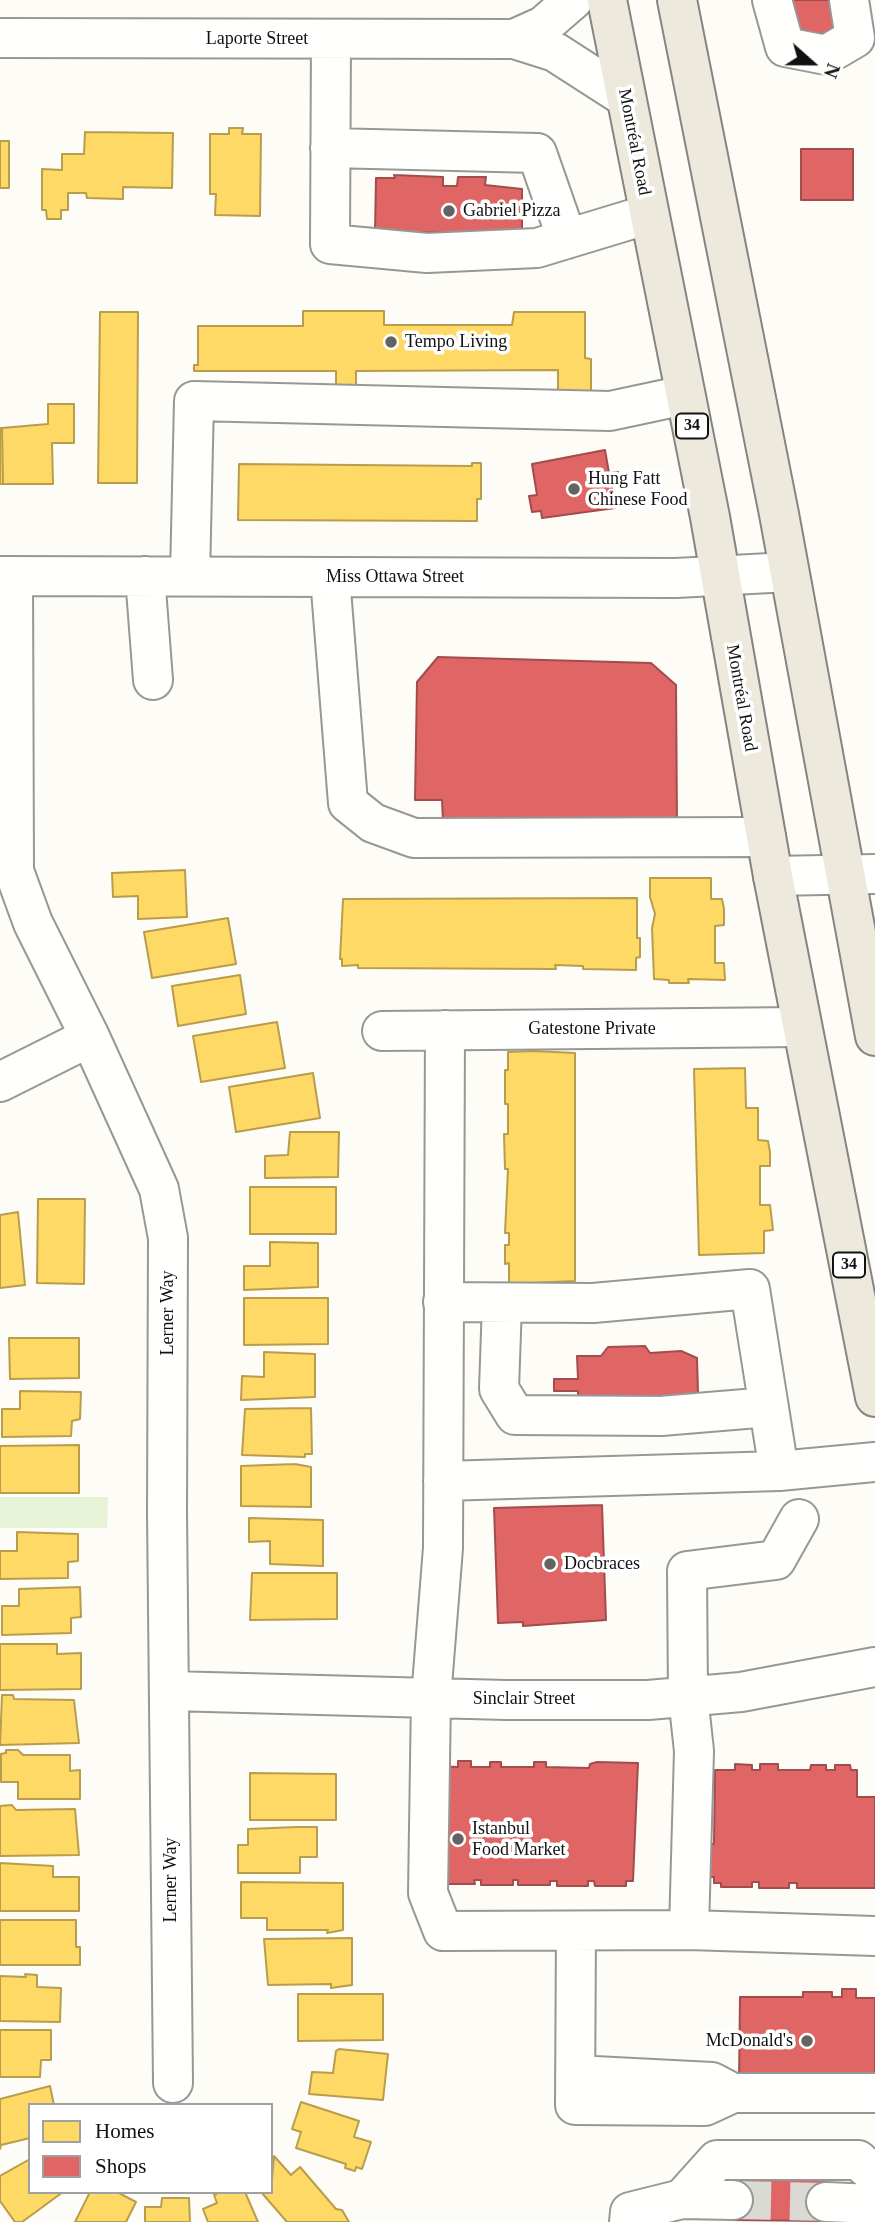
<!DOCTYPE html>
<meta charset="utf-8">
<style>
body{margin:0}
#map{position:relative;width:875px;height:2222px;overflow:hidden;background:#fdfcf7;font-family:"Times New Roman",serif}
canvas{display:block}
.legend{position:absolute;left:28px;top:2103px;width:245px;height:91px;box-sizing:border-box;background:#fff;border:2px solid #a0a0a0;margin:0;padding:9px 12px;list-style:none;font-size:21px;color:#111}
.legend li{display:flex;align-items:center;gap:14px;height:35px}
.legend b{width:35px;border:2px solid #a0a0a0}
.north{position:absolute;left:777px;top:28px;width:70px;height:70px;-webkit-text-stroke:5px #fff;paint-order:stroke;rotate:111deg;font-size:19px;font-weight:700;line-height:28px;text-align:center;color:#111}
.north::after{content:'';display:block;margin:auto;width:24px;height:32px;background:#111;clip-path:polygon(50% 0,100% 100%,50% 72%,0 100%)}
</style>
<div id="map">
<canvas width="875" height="2222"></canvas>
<ul class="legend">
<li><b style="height:19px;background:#ffd966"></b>Homes</li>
<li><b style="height:19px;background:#e06666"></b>Shops</li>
</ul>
<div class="north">N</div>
</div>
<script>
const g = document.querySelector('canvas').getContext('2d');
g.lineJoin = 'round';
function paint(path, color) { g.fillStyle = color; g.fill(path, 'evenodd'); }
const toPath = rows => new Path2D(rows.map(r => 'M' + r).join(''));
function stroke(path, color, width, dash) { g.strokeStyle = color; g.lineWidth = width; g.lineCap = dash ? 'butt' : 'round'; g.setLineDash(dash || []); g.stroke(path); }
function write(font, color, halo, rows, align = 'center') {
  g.font = font + ' "Times New Roman",serif'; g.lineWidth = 7; g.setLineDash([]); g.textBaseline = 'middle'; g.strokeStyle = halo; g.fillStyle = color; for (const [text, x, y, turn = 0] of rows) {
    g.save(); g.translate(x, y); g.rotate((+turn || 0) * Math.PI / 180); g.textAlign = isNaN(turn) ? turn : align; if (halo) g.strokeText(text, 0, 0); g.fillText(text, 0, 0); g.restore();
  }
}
const green = toPath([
 [0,1497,108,1497,107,1528,0,1528]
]);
const homes = toPath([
 [229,128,243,128,242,134,261,134,260,216,215,215,216,194,210,194,210,134,229,134,229,128],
 [85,132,173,133,172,188,123,187,123,199,87,198,86,193,68,193,68,210,61,210,61,219,47,219,46,210,42,210,42,169,62,170,62,154,84,154,85,132],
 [0,141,9,141,9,188,0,188,0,141],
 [303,311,384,311,384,325,512,325,514,312,585,312,585,358,591,359,591,395,558,395,558,370,356,371,356,389,336,389,336,371,194,371,194,365,198,365,198,326,303,326,303,311],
 [100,312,138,312,137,483,98,483,100,312],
 [48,404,74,404,74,443,52,443,53,484,3,484,2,428,48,424,48,404],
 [0,428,2,428,3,484,0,484,0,428],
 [472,463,481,463,481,499,477,499,477,521,238,520,239,464,472,466,472,463],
 [185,870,187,917,138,919,138,896,113,897,112,873,185,870],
 [650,878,711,878,711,899,722,899,724,909,724,925,715,926,715,963,724,963,725,980,688,979,689,983,669,983,669,980,654,979,652,928,655,914,650,897,650,878],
 [637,898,637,938,640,938,640,957,636,958,636,970,583,969,583,966,555,965,556,969,358,968,358,965,342,966,342,959,340,959,343,899,637,898],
 [228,918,236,964,152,978,144,932,228,918],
 [240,975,246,1014,178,1026,172,986,240,975],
 [277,1022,285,1068,201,1082,193,1036,277,1022],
 [533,1051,575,1053,575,1281,509,1284,509,1263,505,1264,505,1245,509,1245,509,1233,505,1233,508,1169,505,1169,504,1134,508,1134,508,1104,505,1104,505,1070,508,1070,508,1052,533,1051],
 [745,1068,746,1108,758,1108,758,1140,768,1141,770,1152,770,1166,760,1166,760,1205,770,1205,773,1230,764,1231,764,1253,699,1255,694,1069,745,1068],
 [313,1073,320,1118,236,1132,229,1087,313,1073],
 [290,1132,339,1132,338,1177,265,1178,265,1156,288,1155,290,1132],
 [250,1187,336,1187,336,1234,250,1234,250,1187],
 [38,1199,85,1199,84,1284,37,1283,38,1199],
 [18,1212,25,1285,0,1288,0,1215,18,1212],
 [270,1242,318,1243,318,1287,244,1290,244,1266,270,1266,270,1242],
 [244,1298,328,1298,328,1344,244,1345,244,1298],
 [9,1338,79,1338,79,1378,10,1379,9,1338],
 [264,1352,315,1354,315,1397,241,1400,242,1376,264,1377,264,1352],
 [20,1391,81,1392,80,1419,72,1421,71,1436,2,1437,2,1409,20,1409,20,1391],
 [311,1408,312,1454,305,1454,305,1457,242,1455,245,1409,311,1408],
 [79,1445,79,1493,0,1493,0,1446,79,1445],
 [295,1464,311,1467,311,1507,241,1506,241,1466,295,1464],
 [249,1518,323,1520,323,1566,270,1564,270,1541,249,1542,249,1518],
 [17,1532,78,1534,78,1561,68,1562,68,1578,0,1579,0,1551,17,1551,17,1532],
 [252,1573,337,1573,337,1619,250,1620,252,1573],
 [80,1587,81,1617,71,1618,71,1633,2,1635,2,1606,19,1606,19,1589,80,1587],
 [0,1644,57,1644,57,1654,81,1653,81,1689,0,1690,0,1644],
 [2,1695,13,1695,14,1699,74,1700,79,1743,0,1745,2,1695],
 [6,1750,18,1750,23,1755,70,1755,70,1771,80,1770,80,1799,18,1799,18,1782,1,1782,1,1754,6,1753,6,1750],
 [250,1773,336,1774,336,1820,250,1820,250,1773],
 [12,1805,16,1810,75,1809,79,1855,0,1856,0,1806,12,1805],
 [297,1827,317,1827,317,1857,300,1857,300,1873,238,1873,238,1845,248,1845,248,1829,297,1827],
 [0,1863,53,1866,53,1877,79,1877,79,1911,0,1911,0,1863],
 [241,1882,343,1883,343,1930,327,1933,328,1930,267,1930,267,1918,241,1918,241,1882],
 [0,1920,76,1920,76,1947,80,1947,80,1965,0,1965,0,1920],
 [352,1938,352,1985,331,1988,331,1984,268,1985,264,1939,352,1938],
 [25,1974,37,1975,37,1987,61,1988,60,2022,0,2021,0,1976,26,1977,25,1974],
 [298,1994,383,1994,383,2040,298,2041,298,1994],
 [0,2030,51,2030,51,2060,41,2060,40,2077,0,2077,0,2030],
 [339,2049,388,2054,383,2100,309,2094,312,2072,333,2073,336,2051,339,2049],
 [50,2086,54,2105,30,2105,30,2138,1,2145,0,2149,0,2099,50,2086],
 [301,2102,359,2121,354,2137,371,2142,362,2169,356,2167,355,2171,345,2168,346,2164,296,2148,301,2132,292,2129,301,2102],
 [274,2156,291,2175,300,2167,336,2209,342,2210,349,2222,287,2222,261,2192,271,2192,274,2156],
 [30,2159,30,2192,63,2192,22,2222,15,2222,0,2201,0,2176,30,2159],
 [90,2192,117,2192,136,2202,126,2222,75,2222,90,2192],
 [220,2192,245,2192,258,2222,208,2222,203,2209,217,2203,214,2195,220,2192],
 [162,2198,189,2198,190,2222,145,2222,145,2207,161,2207,162,2198]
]);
const shops = toPath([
 [790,0,832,0,840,36,798,44,790,0],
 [801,149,853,149,853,200,801,200,801,149],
 [394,175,443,177,443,186,457,186,458,177,486,177,485,185,522,189,522,233,375,232,376,178,395,178,394,175],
 [605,450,609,473,618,472,619,482,611,483,615,508,542,518,541,511,532,512,529,496,537,495,532,464,605,450],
 [438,657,651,663,676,685,677,826,443,821,442,800,415,800,417,682,438,657],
 [645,1346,650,1353,681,1351,697,1358,698,1393,693,1398,578,1409,578,1391,554,1391,554,1379,578,1379,577,1356,601,1356,608,1347,645,1346],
 [602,1505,606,1620,523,1626,523,1622,498,1623,494,1508,602,1505],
 [458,1761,471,1761,471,1767,490,1767,490,1762,501,1762,501,1767,534,1767,534,1762,546,1762,546,1767,589,1768,590,1764,597,1762,638,1763,633,1881,626,1881,626,1886,595,1886,594,1881,588,1881,588,1886,557,1886,557,1881,550,1881,550,1885,518,1885,518,1880,513,1880,513,1885,481,1885,481,1880,474,1880,475,1884,440,1884,434,1766,458,1767,458,1761],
 [735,1764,752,1765,752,1770,760,1770,760,1764,778,1764,778,1770,810,1770,811,1765,826,1765,826,1770,835,1770,835,1765,850,1765,851,1770,857,1770,857,1797,875,1797,875,1888,797,1888,797,1883,789,1883,789,1888,759,1888,759,1882,752,1882,752,1887,721,1887,721,1883,714,1883,714,1877,709,1877,709,1844,714,1844,715,1770,735,1770,735,1764],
 [842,1989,856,1989,856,1998,875,1998,875,2085,739,2083,740,1997,803,1997,803,1992,832,1992,832,1997,842,1997,842,1989],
 [734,2172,826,2173,825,2221,733,2220,734,2172]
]);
const minorTunnel = toPath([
 [733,2200,826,2202]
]);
const minor = toPath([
 [772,0,785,47,826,55,855,38,849,0],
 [0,38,514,39,555,52,625,97],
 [331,39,330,244,427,253,537,248,649,214],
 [514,39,543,26,573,0],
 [330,148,537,153,567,239],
 [0,576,676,578,789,572],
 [13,576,14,871,33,923,90,1037,159,1189,168,1238,167,1513,173,2083],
 [145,576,153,680],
 [190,576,194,401,610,411,685,395],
 [330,577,348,803,373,823,414,838,766,837],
 [773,876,875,874],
 [445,1030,443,1548,431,1698,428,1893,443,1931,689,1930,875,1936],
 [382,1031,802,1027],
 [0,1082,90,1037],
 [443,1302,593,1303,750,1289,779,1471,875,1462],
 [502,1303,499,1389,515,1415,661,1416,769,1407],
 [443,1481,779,1471],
 [170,1691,506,1700,648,1700,741,1692,875,1667],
 [689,1930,694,1751,688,1696,687,1571,776,1560,799,1519],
 [576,1931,575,2105,705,2106,733,2093,875,2093],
 [575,2075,712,2082,733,2093],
 [682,2199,733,2200],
 [826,2202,875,2204],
 [629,2222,630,2212,682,2199,717,2160,858,2160,875,2175]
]);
const major = toPath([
 [607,0,710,517,773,876,875,1397],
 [677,0,779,514,875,1036]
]);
const markers = [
 [449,211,7,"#646362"],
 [391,342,7,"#646362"],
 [574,489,7,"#646362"],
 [550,1564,7,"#646362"],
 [458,1839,7,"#646362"],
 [807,2041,7,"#646362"]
];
const shields = [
 [692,426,32],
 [849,1265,32]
];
const shieldNames = [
 ["34",692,426],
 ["34",849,1265]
];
const streetNames = [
 ["Laporte Street",257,39],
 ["Montréal Road",634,142,79],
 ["Miss Ottawa Street",395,577],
 ["Montréal Road",741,698,80],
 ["Gatestone Private",592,1029],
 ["Lerner Way",168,1313,-90],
 ["Sinclair Street",524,1699],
 ["Lerner Way",171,1880,-90]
];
const poiNames = [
 ["Gabriel Pizza",463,211],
 ["Tempo Living",405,342],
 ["Hung Fatt",588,479],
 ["Chinese Food",588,500],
 ["Docbraces",564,1564],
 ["Istanbul",472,1829],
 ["Food Market",472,1850],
 ["McDonald's",793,2041,"right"]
];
paint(green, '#e7f3d7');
paint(homes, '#ffd966');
stroke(homes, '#b89d4c', 2);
paint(shops, '#e06666');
stroke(shops, '#a24c4c', 2);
stroke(minorTunnel, '#dad9d4', 38, [38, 19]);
stroke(minor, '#979795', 42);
stroke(major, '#858482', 42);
stroke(minor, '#fffffe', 38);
stroke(major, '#ede9dc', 38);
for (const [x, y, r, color] of markers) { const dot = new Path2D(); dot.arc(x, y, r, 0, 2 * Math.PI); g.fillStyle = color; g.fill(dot); stroke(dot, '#fff', 2.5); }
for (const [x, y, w] of shields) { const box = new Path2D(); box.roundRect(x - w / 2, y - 12.5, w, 25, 5); g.fillStyle = '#fff'; g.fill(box); stroke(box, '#111', 2); }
write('bold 16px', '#111', null, shieldNames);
write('18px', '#111', '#fff', streetNames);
write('18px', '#111', '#fff', poiNames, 'left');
</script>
